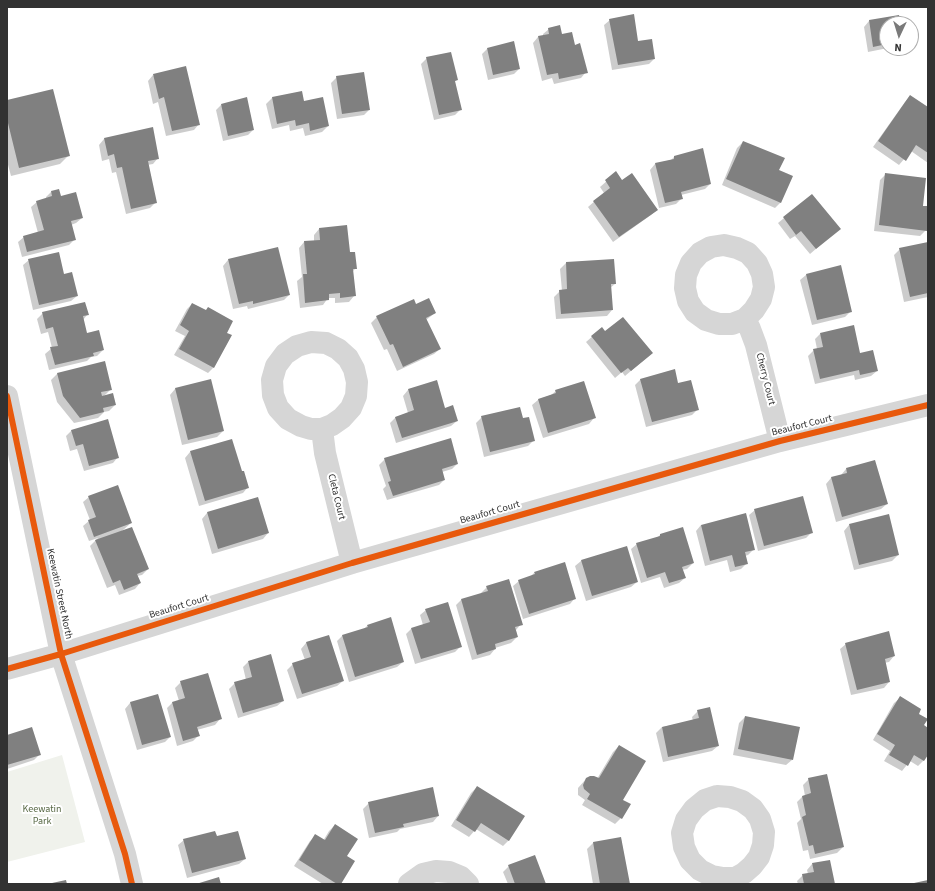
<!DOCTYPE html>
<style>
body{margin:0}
#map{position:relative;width:935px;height:891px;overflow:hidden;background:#fff;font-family:"Source Sans 3",sans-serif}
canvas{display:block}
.frame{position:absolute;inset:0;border:8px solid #323232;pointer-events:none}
.north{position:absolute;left:879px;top:16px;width:40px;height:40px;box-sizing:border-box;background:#fff;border:1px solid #adadad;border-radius:50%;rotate:184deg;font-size:11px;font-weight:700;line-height:16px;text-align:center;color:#323232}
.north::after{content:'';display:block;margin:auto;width:14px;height:18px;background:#7a7a7a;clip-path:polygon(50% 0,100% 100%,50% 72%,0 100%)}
</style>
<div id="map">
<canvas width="935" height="891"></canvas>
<div class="frame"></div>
<div class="north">N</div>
</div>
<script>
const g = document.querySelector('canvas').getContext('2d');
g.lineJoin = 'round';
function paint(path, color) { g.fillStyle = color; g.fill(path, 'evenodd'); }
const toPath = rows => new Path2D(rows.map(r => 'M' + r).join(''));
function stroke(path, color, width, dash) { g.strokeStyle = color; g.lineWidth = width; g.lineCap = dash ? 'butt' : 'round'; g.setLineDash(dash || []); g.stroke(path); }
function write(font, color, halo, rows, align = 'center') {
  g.font = font + ' "Source Sans 3",sans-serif'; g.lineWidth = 4; g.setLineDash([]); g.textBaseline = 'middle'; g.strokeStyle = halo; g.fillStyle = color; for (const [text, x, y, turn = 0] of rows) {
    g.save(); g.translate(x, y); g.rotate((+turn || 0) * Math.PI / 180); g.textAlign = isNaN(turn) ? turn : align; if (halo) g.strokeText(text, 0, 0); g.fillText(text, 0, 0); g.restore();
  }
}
const green = toPath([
 [62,755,85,842,7,862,7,772]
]);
const shadow = toPath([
 [610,20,654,59,649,64,612,70,604,25],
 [869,21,900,24,887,24,887,48,888,48,868,52,864,27],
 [549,29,561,36,574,46,586,72,581,78,554,84,552,78,542,81,533,43,538,37,543,36,543,34],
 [487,49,519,69,514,74,488,80,482,54],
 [427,58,457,79,454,82,460,110,455,115,434,120,421,64],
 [153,75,199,124,194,130,166,136,158,102,153,104,148,81],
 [337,77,369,110,364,115,337,119,331,83],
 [301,92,303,102,328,126,322,132,305,136,303,128,290,131,289,125,272,129,266,104,272,98],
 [910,96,928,109,928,163,911,151,899,165,873,147,905,102],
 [7,101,68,156,60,164,11,176,7,161],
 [221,105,253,130,248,135,223,141,216,110],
 [104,139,158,158,153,164,147,165,156,202,150,208,126,214,116,172,112,173,109,159,102,161,99,145],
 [743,142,778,171,781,202,775,208,722,185,737,148],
 [674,157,710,184,705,189,681,195,682,198,676,204,659,208,650,170,655,164,671,160],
 [616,173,622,181,657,209,651,215,613,242,588,207,604,193,600,187],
 [886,174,921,206,928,207,926,230,920,236,874,231,880,180],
 [51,192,60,197,82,218,76,223,71,225,74,240,69,245,22,257,18,242,24,237,38,233,31,207,37,202,46,199,46,197],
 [812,195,839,229,810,254,795,236,790,239,778,223],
 [319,229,350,253,356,268,352,272,354,296,349,302,335,303,335,298,328,298,323,305,300,308,297,281,302,277,299,248,304,242,314,241,314,235],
 [928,243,928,297,904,302,894,255,900,249],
 [29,260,63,275,77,296,71,301,33,310,23,265],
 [228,260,289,295,284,300,248,309,247,306,233,309,223,266],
 [613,260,615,284,610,288,612,310,607,316,556,319,554,297,560,291,562,291,560,269,566,263],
 [840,266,851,311,845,317,812,325,800,280,806,275],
 [192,304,226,333,231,336,213,368,208,373,174,355,185,336,175,331,187,309],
 [416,305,435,313,426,320,440,349,434,354,397,371,387,349,384,350,371,323,377,317],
 [43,313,87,315,83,320,86,334,103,350,97,356,91,357,87,361,49,370,45,354,52,348,48,332,41,334,37,319],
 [602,328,605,333,652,353,625,376,622,372,615,378,586,342],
 [820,334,860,354,877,371,871,376,855,380,854,375,815,384,808,356,814,350,817,349,815,339],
 [104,362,111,389,104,396,115,405,109,411,104,412,98,418,74,423,57,402,51,380,57,374],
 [641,379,698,409,692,415,646,427,635,385],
 [210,381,223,431,217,437,182,445,170,395,175,389],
 [408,390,444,409,457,421,451,426,396,443,390,423,396,417,408,413,403,396],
 [556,391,594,418,589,424,543,438,532,405,538,400,551,395],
 [482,417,523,419,534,440,528,446,484,457,476,423],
 [72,430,118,457,113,463,84,471,77,449,70,451,66,436],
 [190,452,241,473,248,487,243,493,199,506,185,458],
 [385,459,457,464,452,469,442,472,444,480,439,485,387,500,383,489,386,486,379,465],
 [846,469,887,504,881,509,836,522,826,484,831,478,841,475],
 [89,497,131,523,122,531,148,569,142,575,137,576,140,583,135,589,119,595,115,585,107,588,90,546,98,538,89,541,83,526,90,520,83,502],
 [257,498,268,533,263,539,212,554,202,519,207,513],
 [755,510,812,532,806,538,758,551,749,515],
 [701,525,754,549,748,555,745,556,746,564,741,569,730,572,727,560,705,566,696,531],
 [849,525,898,555,892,561,854,570,844,531],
 [660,535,693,563,687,569,682,570,685,578,679,583,664,588,660,577,641,583,631,549,637,544,657,538],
 [626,547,637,582,631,587,586,601,575,566,581,561],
 [534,573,575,598,570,604,523,619,513,586,519,581,530,577],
 [487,587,521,624,516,630,517,637,511,643,495,648,495,649,490,655,472,660,456,605,461,600,481,594,481,593],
 [426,610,461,646,455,652,415,664,406,634,411,629,423,625,420,615],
 [368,625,403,662,397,667,349,682,337,641,342,636,364,629],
 [328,636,343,681,337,686,297,699,287,670,293,664,305,660,301,649,306,643],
 [846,644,894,656,889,662,884,663,889,682,884,688,851,695,840,649],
 [248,662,283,701,277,706,238,718,229,689,235,683,246,680,243,667],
 [181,682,220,719,215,725,197,730,199,735,193,741,177,746,167,708,172,703,179,701,175,688],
 [158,695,170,737,165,742,137,750,125,709,130,703],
 [900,698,917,714,922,726,928,729,928,753,924,760,918,766,910,761,902,771,884,761,890,751,873,740,894,703],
 [698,711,718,746,712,751,663,762,656,733,662,727,693,721,692,717],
 [745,717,792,760,786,765,733,755,739,723],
 [7,736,40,754,34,760,7,769],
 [619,746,622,800,621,818,615,824,582,805,585,800,578,795,578,788,586,779,597,779,613,752],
 [809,779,843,847,837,853,810,859,808,850,803,851,797,823,801,819,797,802,802,797,805,796,803,785],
 [477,787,509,840,503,846,476,829,469,837,451,826,471,793],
 [369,803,438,816,433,822,400,829,397,832,369,838,363,809],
 [335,825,346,856,340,884,323,884,294,866,310,841,316,836,323,841,329,831],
 [621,839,629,884,593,884,587,849,593,843],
 [184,840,245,859,239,864,187,878,178,845],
 [812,864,834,884,798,884,797,881,803,875,808,874,807,870],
 [509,866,545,884,508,884,503,872]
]);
const building = toPath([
 [634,14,638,41,652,39,655,59,618,65,609,19],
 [899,15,901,24,887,24,887,44,873,47,869,20],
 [560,25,562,34,572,32,575,45,580,43,588,73,559,79,558,73,547,75,538,36,549,34,548,28],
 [514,41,520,69,493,75,487,48],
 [451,52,458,80,455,81,462,110,439,115,426,57],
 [186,66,200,125,172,131,164,97,159,99,153,74],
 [364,72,370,110,342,114,336,76],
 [53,89,70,156,19,168,7,119,7,100],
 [302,91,304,101,323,97,329,126,310,131,309,123,296,126,295,120,277,124,272,97],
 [910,95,928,107,928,153,916,145,906,161,878,141],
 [247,97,254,130,228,136,221,104],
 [153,127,159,159,148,161,157,203,131,209,122,167,117,168,114,154,108,156,104,138],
 [743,141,785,158,779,170,793,176,781,203,726,179],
 [703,148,711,184,681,192,683,199,665,203,655,163,674,159,674,156],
 [616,171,622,180,632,173,658,210,619,237,593,201,610,188,605,180],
 [885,173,926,178,923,206,928,206,927,231,879,225],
 [59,189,61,196,76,192,83,218,71,221,76,240,27,252,23,236,44,230,36,201,52,196,51,191],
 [812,194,841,229,816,249,801,231,796,235,783,217],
 [347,225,350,252,355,252,357,269,353,269,356,296,340,298,340,293,329,294,329,300,305,303,303,274,307,274,304,241,320,240,319,228],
 [928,242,928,293,910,297,899,248],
 [278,247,290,295,253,304,253,301,239,304,228,259],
 [59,252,64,274,72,272,78,296,39,305,28,259],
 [614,259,616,284,611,284,613,310,561,314,559,290,567,289,566,262],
 [841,265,852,312,817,320,806,274],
 [429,298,436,313,426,318,441,349,403,367,393,344,390,345,376,316,414,299,416,304],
 [85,302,89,315,83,316,87,333,99,330,104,350,93,353,94,356,55,365,50,347,58,346,53,327,46,329,42,312],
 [192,303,206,310,208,307,233,321,227,333,232,335,214,368,179,349,189,331,180,325],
 [623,317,653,353,631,371,628,368,621,373,591,336,602,327,605,331],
 [854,325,860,353,873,350,878,371,860,375,859,370,820,379,813,349,823,347,820,333],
 [105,361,112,390,101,392,102,396,113,393,116,405,103,408,104,412,80,418,63,396,57,373],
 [675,369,678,383,691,380,699,410,652,422,640,379],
 [211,379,224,431,188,440,175,388],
 [437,380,445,408,453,405,458,421,402,438,395,417,414,410,408,389],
 [584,381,596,418,548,433,538,399,556,393,555,390],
 [520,407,523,418,529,417,535,441,490,452,481,416],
 [108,419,119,458,89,466,83,444,76,446,71,430],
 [451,438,458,464,442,469,445,480,393,496,388,482,391,481,384,458],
 [232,439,242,471,244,471,249,488,205,501,190,451],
 [875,460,888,504,842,517,831,477,847,473,846,468],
 [118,485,132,523,94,537,88,520,96,517,88,496],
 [803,496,813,533,764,546,754,509],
 [258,497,269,533,218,549,207,512],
 [746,513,755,550,745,552,748,564,735,567,732,555,710,561,701,525],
 [889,514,899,555,859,565,849,524],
 [132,527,149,569,137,574,141,583,124,590,120,580,113,583,95,540],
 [683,527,694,563,682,567,686,578,669,583,665,572,647,578,636,543,660,536,660,534],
 [627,546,638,582,592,596,581,560],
 [565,562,576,599,529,614,518,580,535,574,534,572],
 [509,579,523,625,515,627,518,637,495,644,496,649,477,655,461,599,488,591,486,586],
 [448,602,462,647,421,659,411,628,430,622,425,609],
 [391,617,404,662,355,677,342,635,368,627,367,625],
 [889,631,895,656,885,659,890,682,857,690,845,643],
 [329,635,344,681,302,694,292,663,311,657,306,642],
 [271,654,284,701,243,713,234,682,252,677,248,661],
 [208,673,222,719,197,727,200,736,183,741,172,702,185,698,180,681],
 [158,694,171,737,142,745,130,702],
 [900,696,921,709,919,714,928,719,924,725,928,728,928,755,924,761,914,755,908,766,889,755,895,745,877,734],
 [710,707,719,746,668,757,662,727,699,718,697,710],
 [745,716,800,727,793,760,738,749],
 [32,727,41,755,7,765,7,735],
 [619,745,646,761,623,800,631,804,622,819,587,799,590,794,584,789,583,785,586,778,590,776,594,776,599,778],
 [827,774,844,847,815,854,813,845,809,846,802,817,806,815,802,796,811,793,808,778],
 [477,786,525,816,509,841,481,823,475,832,456,820],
 [433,787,439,816,403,824,404,827,375,833,368,802],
 [335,824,358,839,347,856,355,861,341,884,337,884,299,860,315,834,325,840],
 [215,831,217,836,238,831,246,859,192,873,183,839],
 [621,837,630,884,600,884,593,842],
 [535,855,546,884,515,884,508,865],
 [830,860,835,884,804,884,802,874,814,872,812,863],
 [219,877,221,884,196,884],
 [66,880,67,884,52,884,52,883],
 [928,880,928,884,914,884,914,883]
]);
const minor = toPath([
 [745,319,732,324,719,324,706,320,695,312,688,301,685,288,686,275,691,263,700,253,711,247,724,245,737,248,748,253,757,263,762,274,764,287,761,299,754,310,745,319,750,329,756,345,780,441],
 [7,396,61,654,125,854,132,884],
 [322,429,311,429,301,426,288,419,278,408,273,395,272,380,276,366,285,354,297,346,311,342,326,343,338,349,348,358,354,369,357,382,356,396,351,408,342,418,332,425,322,429,325,453,352,563],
 [7,669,61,654,352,563,780,441,928,405],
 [717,796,730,797,742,801,753,809,760,819,764,832,763,845,759,857,752,866,744,873,735,878,723,878,712,876,700,870,690,860,684,847,682,833,686,820,694,809,705,800,717,796],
 [409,884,423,874,436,871,449,872,461,877,468,884]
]);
const cycleway = toPath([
 [7,396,61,654,125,854,132,884],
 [7,669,61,654,352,563,780,441,928,405]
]);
const streetNames = [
 ["Cherry Court",765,379,76],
 ["Beaufort Court",802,426,-14],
 ["Cleta Court",336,497,76],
 ["Beaufort Court",490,513,-16],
 ["Keewatin Street North",59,594,78],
 ["Beaufort Court",179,607,-17]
];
const parkNames = [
 ["Keewatin",42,810],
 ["Park",42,822]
];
paint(green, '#f0f2ec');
paint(shadow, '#0003');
paint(building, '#808080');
stroke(minor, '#d6d6d6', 22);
stroke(cycleway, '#e8590c', 6);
write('10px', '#323232', '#fff', streetNames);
write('10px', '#586945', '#fff', parkNames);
</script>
